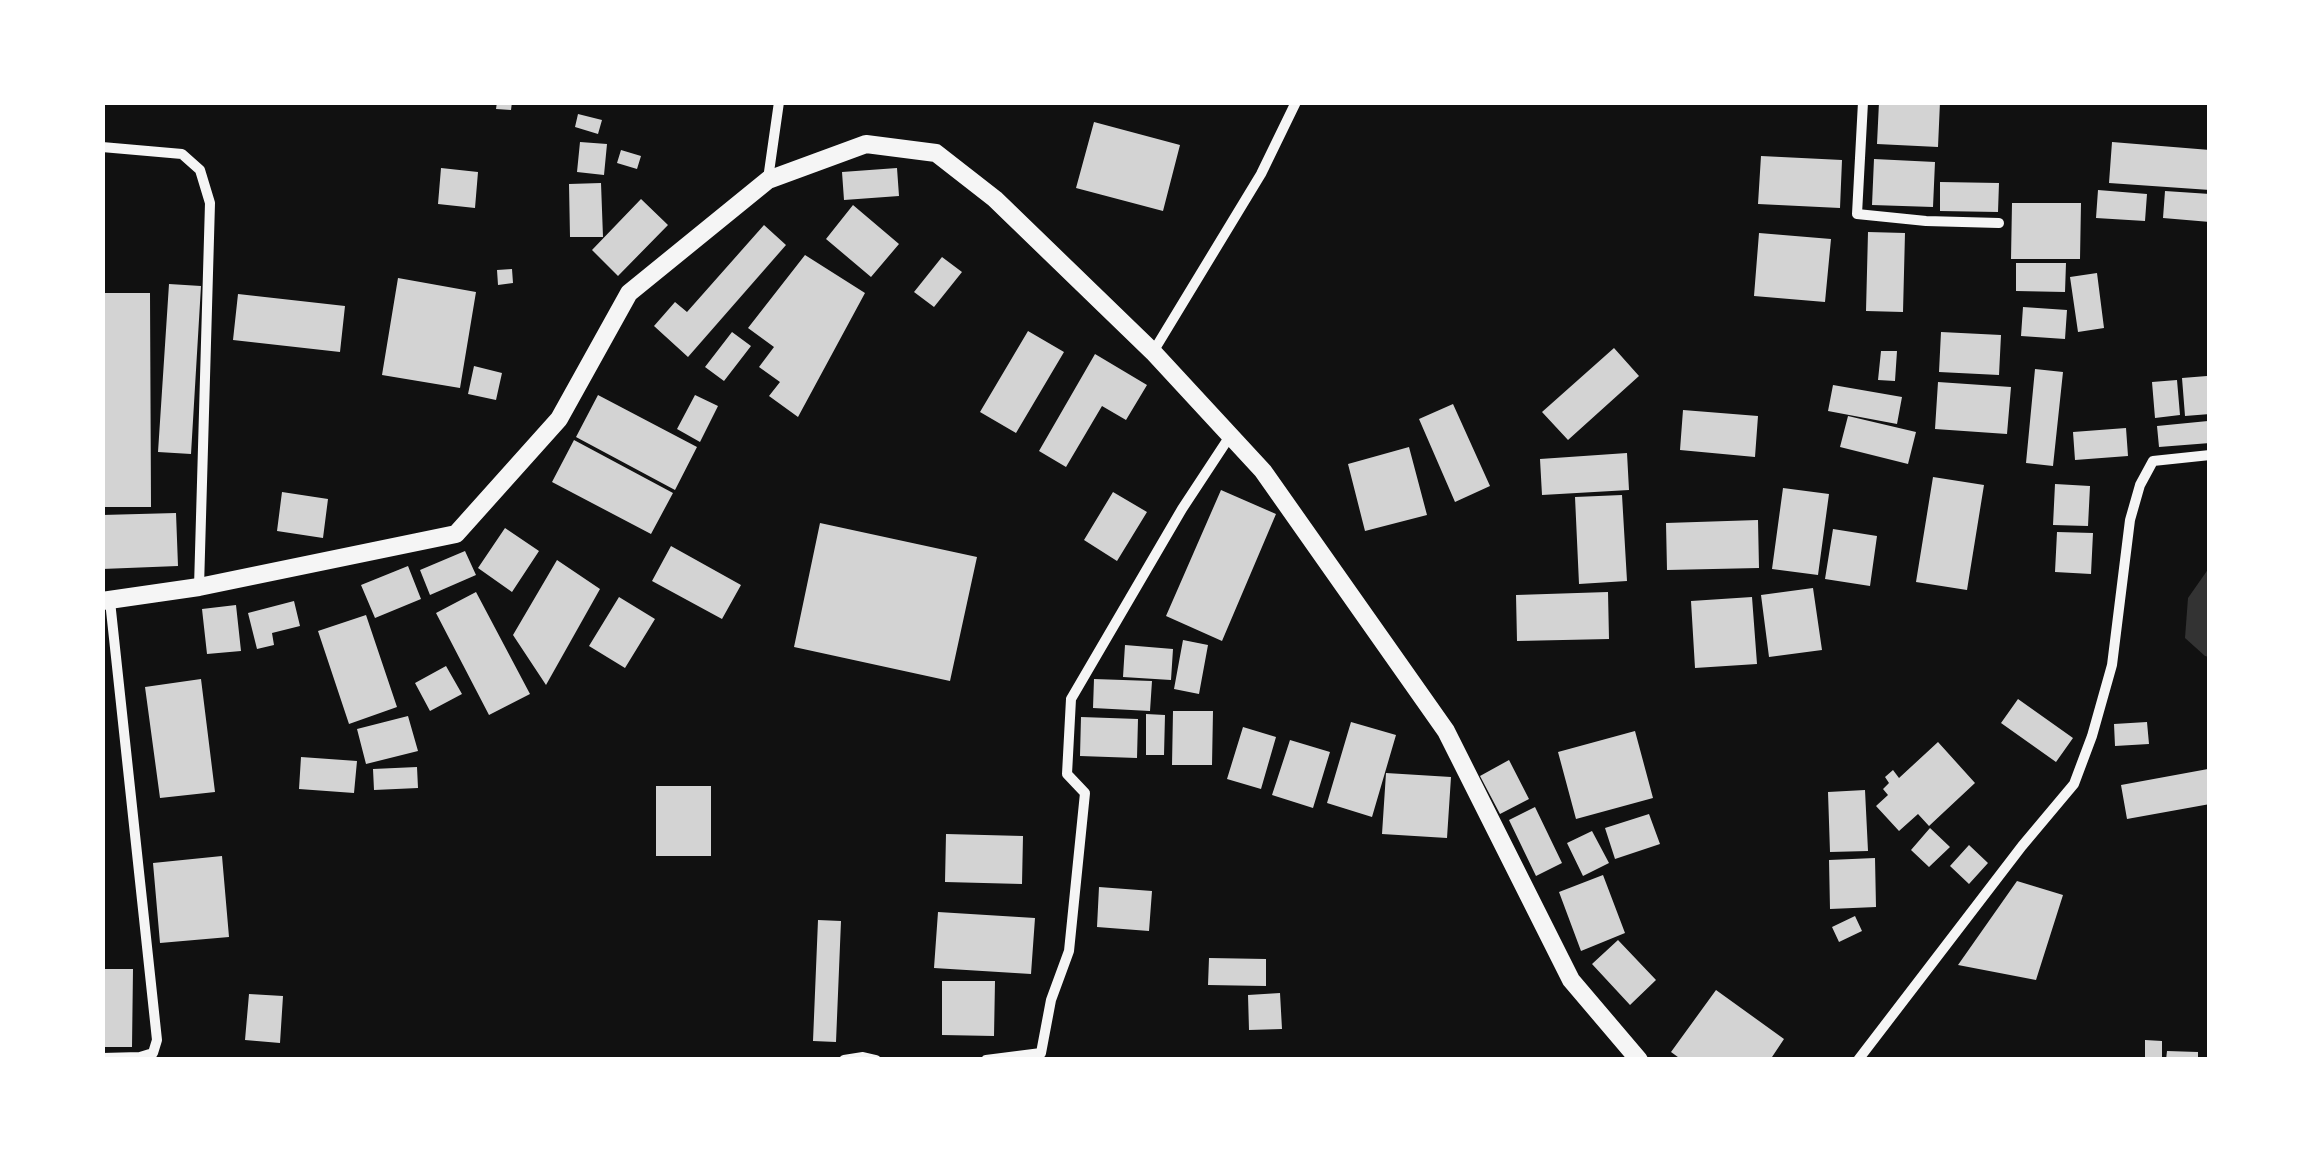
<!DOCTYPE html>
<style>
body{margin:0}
#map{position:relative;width:2312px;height:1162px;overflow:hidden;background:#111;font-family:Montserrat,sans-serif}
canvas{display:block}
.frame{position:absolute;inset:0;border:105px solid #fff;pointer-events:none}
</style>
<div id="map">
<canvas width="2312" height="1162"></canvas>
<div class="frame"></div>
</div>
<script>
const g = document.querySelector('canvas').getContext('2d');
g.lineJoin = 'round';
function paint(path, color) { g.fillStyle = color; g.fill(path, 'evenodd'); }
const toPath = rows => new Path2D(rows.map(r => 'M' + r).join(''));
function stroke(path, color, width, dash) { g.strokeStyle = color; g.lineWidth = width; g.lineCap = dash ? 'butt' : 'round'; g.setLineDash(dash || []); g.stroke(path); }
const water = toPath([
 [2209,568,2209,657,2205,656,2185,638,2188,598]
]);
const building = toPath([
 [497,102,512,102,511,110,496,109],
 [1879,102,1940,102,1938,147,1877,144],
 [578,114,602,120,598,134,575,127],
 [1094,122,1180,145,1163,211,1076,188],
 [580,142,607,144,604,175,577,172],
 [2112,142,2210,150,2210,190,2109,183],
 [621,150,641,156,637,169,617,163],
 [1761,156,1842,160,1840,208,1758,204],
 [1874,159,1935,162,1933,207,1872,205],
 [441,168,478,172,475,208,438,204],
 [897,168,899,196,844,200,842,172],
 [1940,182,1999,183,1998,212,1940,211],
 [601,183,603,237,570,237,569,184],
 [2098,190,2147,194,2145,221,2096,218],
 [2165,191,2210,194,2210,222,2163,218],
 [641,199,668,225,618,276,592,250],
 [2012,203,2081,203,2080,259,2011,259],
 [853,205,899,244,871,277,826,239],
 [764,225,786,245,688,357,654,326,675,302,687,312],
 [1868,232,1905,233,1903,312,1866,311],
 [1759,233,1831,239,1825,302,1754,296],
 [805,255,865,293,798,417,769,396,780,382,759,367,774,347,748,328],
 [942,257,962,272,934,307,914,292],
 [2016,263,2066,263,2065,292,2016,291],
 [512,269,513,283,498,285,497,270],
 [2097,273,2104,328,2078,332,2070,277],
 [398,278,476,292,460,388,382,375],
 [169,284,201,286,191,454,158,452],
 [102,293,150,293,151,507,102,507],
 [238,294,345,306,340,352,233,340],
 [2023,307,2067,310,2065,339,2021,336],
 [1028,331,1064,352,1016,433,980,412],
 [732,332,751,346,724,381,705,367],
 [1941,332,2001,335,1999,375,1939,372],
 [1614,348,1639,376,1568,440,1542,412],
 [1881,351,1897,351,1895,381,1878,380],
 [1095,354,1147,385,1126,420,1102,406,1066,467,1039,451],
 [474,366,502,373,496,400,468,394],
 [2035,369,2063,372,2053,466,2026,463],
 [2207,376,2210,414,2185,416,2182,378],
 [2177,380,2180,415,2155,418,2152,382],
 [1938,382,2011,387,2007,434,1935,429],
 [1833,385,1902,397,1897,424,1828,411],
 [598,395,697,447,675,490,576,437],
 [695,395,718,406,700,442,677,429],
 [1453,404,1490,486,1455,502,1419,419],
 [1683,410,1758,416,1755,457,1680,450],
 [1848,416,1916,432,1908,464,1840,447],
 [2208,421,2210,443,2159,447,2157,426],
 [2126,428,2128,456,2075,460,2073,432],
 [574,440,673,493,651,534,552,482],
 [1409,447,1427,515,1365,531,1348,464],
 [1627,453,1629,490,1542,495,1540,459],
 [1933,477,1984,485,1967,590,1916,582],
 [2055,484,2090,486,2088,526,2053,525],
 [1783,488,1829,494,1818,575,1772,569],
 [1221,490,1276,514,1222,641,1166,616],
 [282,492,328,499,323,538,277,531],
 [1113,492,1147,512,1117,561,1084,540],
 [1622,495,1627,581,1579,584,1575,497],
 [176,513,178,566,102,569,102,515],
 [1758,520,1759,568,1667,570,1666,523],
 [820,523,977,557,950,681,794,647],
 [505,528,539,551,512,592,478,568],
 [1833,529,1877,536,1870,586,1825,579],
 [2057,532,2093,533,2091,574,2055,572],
 [671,546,741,585,722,619,652,581],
 [465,551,476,575,430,595,420,570],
 [557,560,600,589,546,685,513,635],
 [408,566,421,599,375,618,361,585],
 [1813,588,1822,650,1769,657,1761,595],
 [476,592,530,694,489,715,436,613],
 [1608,592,1609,639,1517,641,1516,595],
 [619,597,655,619,625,668,589,646],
 [1752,597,1757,664,1695,668,1691,601],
 [294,601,300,626,272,633,274,645,257,649,248,613],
 [236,605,241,651,207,654,202,609],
 [366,615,397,707,349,724,318,631],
 [1183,640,1208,645,1199,694,1174,689],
 [1125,645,1173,649,1171,680,1123,677],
 [446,666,462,694,430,711,415,683],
 [201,679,215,792,160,798,145,687],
 [1094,679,1152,681,1150,711,1093,708],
 [2018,699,2073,738,2056,762,2001,723],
 [1173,711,1213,711,1212,765,1172,765],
 [1146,714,1165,715,1164,755,1146,755],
 [408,716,418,751,366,764,357,729],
 [1081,717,1138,719,1137,758,1080,756],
 [1351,722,1396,735,1372,817,1327,803],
 [2147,722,2149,744,2115,746,2114,724],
 [1243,727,1276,737,1261,789,1227,779],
 [1635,731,1653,798,1576,819,1558,752],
 [1290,740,1330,752,1313,808,1272,795],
 [1938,742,1975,783,1929,826,1918,814,1899,831,1876,806,1888,795,1883,789,1889,783,1885,777,1893,770,1899,778],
 [301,757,357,761,354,793,299,789],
 [1509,760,1529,799,1500,814,1480,776],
 [417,767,418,788,374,790,373,769],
 [2208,769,2210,804,2127,819,2121,785],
 [1386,773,1451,777,1447,838,1382,834],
 [656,786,711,786,711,856,656,856],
 [1865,790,1868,851,1830,852,1828,792],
 [1535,807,1562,863,1536,876,1509,820],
 [1649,814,1660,844,1615,859,1605,828],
 [1930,828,1950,847,1929,867,1911,850],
 [1592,831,1609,863,1583,876,1567,843],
 [946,834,1023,836,1022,884,945,882],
 [1969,845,1988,863,1969,884,1950,866],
 [222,856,229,937,160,943,153,863],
 [1875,858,1876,907,1830,909,1829,860],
 [1603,875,1625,933,1581,951,1559,892],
 [2017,881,2063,895,2036,980,1958,965],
 [1099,887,1152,891,1149,931,1097,927],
 [938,912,1035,918,1031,974,934,968],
 [1855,916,1862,931,1839,942,1832,927],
 [818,920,841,921,836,1042,813,1041],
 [1618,940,1656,980,1630,1005,1592,964],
 [1209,958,1266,959,1266,986,1208,985],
 [102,969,133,969,132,1047,102,1047],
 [942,981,995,981,994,1036,942,1035],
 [1716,990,1784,1039,1770,1060,1682,1060,1671,1052],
 [1280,993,1282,1029,1249,1030,1248,995],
 [249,994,283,996,280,1043,245,1040],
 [2145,1040,2162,1041,2162,1060,2145,1060],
 [2167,1051,2198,1052,2198,1060,2166,1060]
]);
const minor = toPath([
 [1863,102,1857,214,1926,221,1999,223],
 [102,147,182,154,200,170,210,203,199,587],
 [768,179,779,102],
 [1153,352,1261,174,1296,102],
 [102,1058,140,1057,153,1053,157,1040,110,601],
 [844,1060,863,1057,876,1060],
 [986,1060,1041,1053,1051,1000,1069,951,1085,793,1067,774,1071,699,1182,509,1230,436],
 [1858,1060,2022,846,2074,784,2092,736,2112,665,2130,520,2140,485,2153,461,2210,455]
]);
const tertiary = toPath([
 [102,601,199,587,456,534,559,419,629,293,768,180,866,144,936,153,995,199,1153,352,1263,471,1446,731,1571,980,1639,1060]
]);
paint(water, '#333');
paint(building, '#d3d3d3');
stroke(minor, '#f5f5f5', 10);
stroke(tertiary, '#f5f5f5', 18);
</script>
